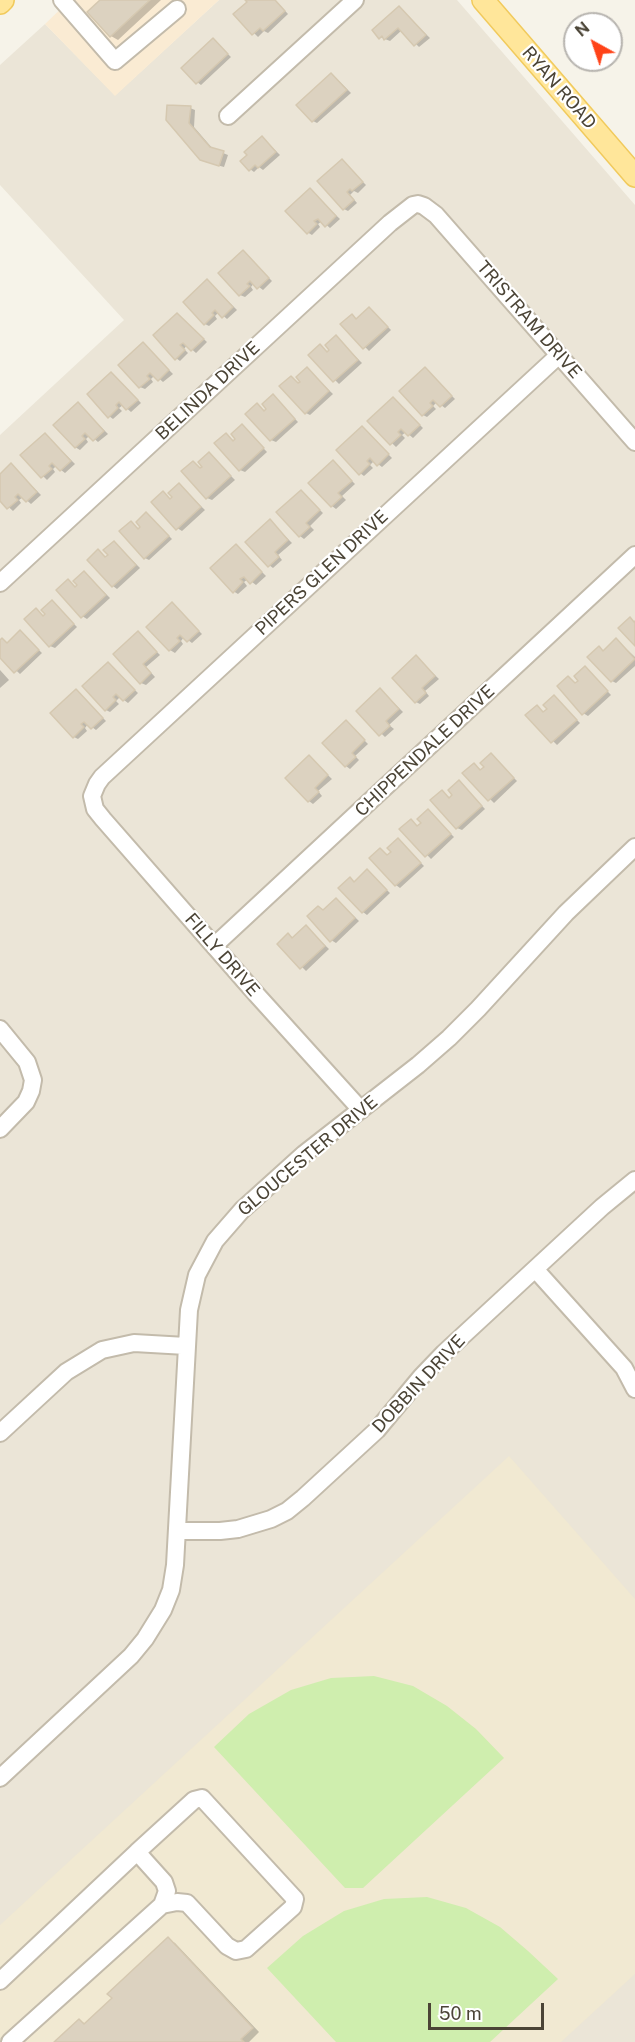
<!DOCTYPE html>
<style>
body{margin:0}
#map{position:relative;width:635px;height:2042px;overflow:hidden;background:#f6f3e9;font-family:"Public Sans",sans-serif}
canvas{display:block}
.north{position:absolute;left:563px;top:12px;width:60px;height:60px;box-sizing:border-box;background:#fff;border:2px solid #b7b4af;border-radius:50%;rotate:320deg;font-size:16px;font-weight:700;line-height:24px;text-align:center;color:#4b4436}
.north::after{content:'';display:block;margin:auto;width:21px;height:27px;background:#ff4318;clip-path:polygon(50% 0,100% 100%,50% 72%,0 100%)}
.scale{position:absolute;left:428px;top:2003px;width:116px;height:27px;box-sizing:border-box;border:3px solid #4b4436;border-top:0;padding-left:8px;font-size:18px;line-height:21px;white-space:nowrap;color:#4b4436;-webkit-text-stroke:4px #fff;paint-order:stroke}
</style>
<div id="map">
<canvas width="635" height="2042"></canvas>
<div class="north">N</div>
<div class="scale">50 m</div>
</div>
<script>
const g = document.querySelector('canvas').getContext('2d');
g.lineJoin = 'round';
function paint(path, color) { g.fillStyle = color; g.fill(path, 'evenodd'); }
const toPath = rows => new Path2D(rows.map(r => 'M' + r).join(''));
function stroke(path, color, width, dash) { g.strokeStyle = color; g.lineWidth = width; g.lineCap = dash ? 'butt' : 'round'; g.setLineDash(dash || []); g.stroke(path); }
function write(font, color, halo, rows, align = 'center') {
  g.font = font + ' "Public Sans",sans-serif'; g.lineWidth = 4.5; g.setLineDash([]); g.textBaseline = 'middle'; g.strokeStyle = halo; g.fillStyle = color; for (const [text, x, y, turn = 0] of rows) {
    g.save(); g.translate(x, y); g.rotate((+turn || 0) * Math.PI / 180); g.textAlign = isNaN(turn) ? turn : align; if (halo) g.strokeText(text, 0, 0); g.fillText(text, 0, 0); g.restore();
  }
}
const residential = toPath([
 [219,0,457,0,635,205,635,2042,0,2042,0,435,124,320,0,185,0,65,45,24,115,95]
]);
const commercial = toPath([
 [70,0,219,0,115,96,45,24]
]);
const education = toPath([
 [509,1456,635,1599,635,1974,561,2042,0,2042,0,1925]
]);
const green = toPath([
 [374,1676,413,1686,447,1706,476,1729,504,1758,363,1888,345,1888,214,1747,249,1714,291,1690,331,1678],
 [427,1897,466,1908,500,1927,528,1951,558,1979,490,2042,336,2042,267,1968,303,1936,344,1911,384,1899]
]);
const shadow = toPath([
 [102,0,161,0,118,40,111,36,89,12],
 [247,0,275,0,288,14,268,33,264,31,258,37,235,14,249,2],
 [399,8,430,38,419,47,402,30,390,41,380,37],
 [213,40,231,57,201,85,197,82],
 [332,74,351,93,317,123,313,121],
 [169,106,190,108,195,110,194,127,213,149,228,155,224,167,206,162],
 [262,137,280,155,263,170,259,167,254,172,250,169],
 [342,161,366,185,358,193,354,191,350,195,357,203,348,211,344,209],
 [310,190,340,219,330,228,322,221,318,224,320,227,312,235,307,232],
 [243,252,272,281,263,290,254,283,251,287,253,290,245,297,240,295],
 [208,281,237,310,227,319,219,312,215,316,217,319,209,326,205,324],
 [370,309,391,330,369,351,343,324,352,316,357,320],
 [178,315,207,342,196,353,187,345,184,349,188,353,180,361,176,358],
 [336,337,362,363,339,384,310,355,320,346,329,353],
 [143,344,173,374,163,382,155,375,151,379,153,382,145,389,140,387],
 [307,369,333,394,310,415,306,413,291,377,300,384],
 [425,369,455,399,445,408,437,402,433,406,436,409,427,417,423,415],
 [112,373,141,403,131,412,123,405,119,408,122,411,113,419,109,416],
 [273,396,298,422,276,442,271,440,257,405,265,411],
 [393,399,423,428,413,438,406,432,402,435,405,438,396,447,369,421],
 [78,404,108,434,98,442,90,435,86,439,88,442,80,450,75,447],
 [242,426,267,452,245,472,240,470,226,435,234,441],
 [362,428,392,458,382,467,374,461,370,465,373,468,364,476,360,473],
 [45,434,75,464,65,473,56,466,53,469,55,472,47,480,22,455],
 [209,454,235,480,212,500,207,498,193,463,201,469],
 [333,462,355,484,342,496,346,500,336,509,332,506],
 [11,465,41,495,31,504,23,497,19,500,21,503,13,511,0,499,0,476],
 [179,485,205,510,182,531,177,528,163,493,171,500],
 [301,492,323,513,310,526,314,530,304,539,300,536],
 [147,514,172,539,149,560,145,558,131,523,139,529],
 [270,521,292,543,278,555,282,560,273,568,269,565],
 [114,542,140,568,117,589,113,586,98,551,107,558],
 [236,546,266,576,256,585,248,579,244,582,247,586,238,594,233,591],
 [84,572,110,598,87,619,82,616,68,581,76,588],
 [52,602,77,627,55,648,50,646,36,610,44,617],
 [172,604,202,634,192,643,184,637,181,641,183,644,175,653,170,650],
 [20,632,42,653,20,674,0,655,0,642,3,640,8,644],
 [138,633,160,655,146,667,155,677,146,685,141,683],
 [617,640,635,657,635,666,616,683,612,681,599,648,604,651],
 [416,657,439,679,425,691,429,696,420,704,416,702],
 [108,664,138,693,128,703,120,697,116,701,119,704,110,712,106,710],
 [585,668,611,695,588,716,583,713,568,678,576,684,580,681],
 [0,670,9,680,0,688],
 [381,690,403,712,389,725,394,729,385,737,358,711],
 [76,691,106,721,96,730,88,724,85,728,87,731,78,739,74,737],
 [554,697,580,723,557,745,527,715,537,707,545,713],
 [346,722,368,744,355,756,359,760,350,769,346,766],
 [491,755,517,781,494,803,464,773,474,764,482,771],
 [309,757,332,779,318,791,322,796,313,804,309,801],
 [459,782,485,809,462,830,457,828,442,792,450,798,454,795],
 [428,811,454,837,431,859,402,829,411,821,419,827],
 [398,840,424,866,400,888,396,885,381,850,389,856,393,852],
 [367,871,390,893,367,915,363,912,350,879,355,882],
 [336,899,359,921,336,943,331,940,324,911],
 [306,927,329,949,306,971,279,944,288,935,294,938],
 [168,1939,175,1943,259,2032,249,2042,56,2042,80,2021,86,2024,114,1998]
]);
const building = toPath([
 [100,0,150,0,110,37,87,12,100,0],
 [245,0,275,0,285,11,263,31,260,28,252,35,233,14,247,2,245,0],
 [399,6,426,35,414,46,398,28,384,40,382,36,379,39,372,30,399,6],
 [213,38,228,54,196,84,181,68,213,38],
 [331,73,347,90,312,122,296,105,331,73],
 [167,105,191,106,189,123,210,147,224,151,219,166,200,160,166,120,167,105],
 [262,136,276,152,258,168,255,165,249,171,240,161,247,155,244,152,262,136],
 [342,159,363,182,352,191,350,189,347,192,354,200,343,210,317,181,342,159],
 [310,188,336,216,325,227,318,219,314,221,317,224,307,234,285,211,310,188],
 [243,250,269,278,257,289,250,281,247,284,250,286,239,296,218,273,243,250],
 [207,279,233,307,222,318,215,310,212,313,214,315,204,325,183,302,207,279],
 [369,307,388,327,363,349,340,324,352,314,356,319,369,307],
 [177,313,204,339,191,351,183,343,180,345,185,350,175,360,153,335,177,313],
 [336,335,358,360,333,382,308,355,320,344,327,352,329,350,325,345,336,335],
 [143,342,169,370,158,381,150,373,147,376,150,379,139,388,118,365,143,342],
 [307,367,329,391,305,414,279,386,291,376,298,383,300,382,296,377,307,367],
 [425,367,452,396,440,407,433,400,430,403,433,406,422,416,399,391,425,367],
 [111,372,138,400,126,410,119,402,116,405,118,408,108,418,87,394,111,372],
 [273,394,295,419,270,441,245,414,257,403,264,411,266,409,262,404,273,394],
 [393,397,420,425,408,436,401,429,398,432,401,435,390,445,367,421,393,397],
 [78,402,104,431,93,441,85,433,82,436,85,439,75,448,53,425,78,402],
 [242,424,264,448,239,471,214,443,226,433,233,441,235,439,231,434,242,424],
 [362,426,389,454,377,466,370,458,367,461,370,464,359,475,336,450,362,426],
 [45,433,71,461,60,471,52,463,49,466,52,469,41,478,20,455,45,433],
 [209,452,231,476,206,499,181,471,193,461,200,468,202,467,198,462,209,452],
 [333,460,352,481,338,493,342,497,331,507,308,483,333,460],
 [11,463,37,492,26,502,18,494,15,497,18,500,7,509,0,501,0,474,11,463],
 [179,483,201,507,176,530,151,502,163,491,170,499,172,497,168,493,179,483],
 [301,490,320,510,306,523,310,527,299,537,276,512,301,490],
 [146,512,169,536,144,559,119,531,131,521,138,529,140,527,136,522,146,512],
 [270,519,288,540,275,552,279,557,268,567,245,542,270,519],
 [114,541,136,565,112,587,87,560,98,549,105,557,108,555,103,550,114,541],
 [236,544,262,572,250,584,244,577,240,579,243,582,233,593,210,568,236,544],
 [84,571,106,595,81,618,56,590,68,579,75,587,77,585,73,581,84,571],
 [52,600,74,624,49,647,24,619,36,608,43,616,45,614,41,610,52,600],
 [172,602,199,631,187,642,180,635,177,638,180,641,169,651,146,627,172,602],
 [630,617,634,622,635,621,635,646,618,628,630,617],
 [20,630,39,650,14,673,0,658,0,640,2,638,7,643,20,630],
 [138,631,157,652,143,664,151,673,140,684,113,654,138,631],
 [616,638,635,659,611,682,587,657,599,646,603,651,616,638],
 [416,655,435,676,422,688,426,693,415,703,392,678,416,655],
 [108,662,135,690,123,701,116,694,113,697,116,700,105,711,82,686,108,662],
 [585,666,608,691,582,715,557,686,568,676,575,683,578,681,574,676,585,666],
 [380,688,399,709,386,721,390,726,379,736,356,711,380,688],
 [76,689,103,718,91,729,84,722,81,724,84,727,73,738,50,713,76,689],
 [554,695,577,720,551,743,525,715,537,705,543,712,547,709,543,705,554,695],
 [346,720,365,740,352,753,356,757,345,767,322,743,346,720],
 [491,753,514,778,488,801,462,773,474,763,480,770,484,767,480,763,491,753],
 [309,755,328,775,315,788,319,792,308,802,285,778,309,755],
 [459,780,482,806,456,829,430,800,442,790,449,798,452,795,448,790,459,780],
 [428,809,451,834,425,857,399,829,411,819,417,826,421,823,417,819,428,809],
 [398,838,421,863,395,886,369,858,380,848,387,855,391,852,387,848,398,838],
 [367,869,387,890,362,913,338,888,350,877,354,882,367,869],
 [336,898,355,918,330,942,307,916,318,906,323,910,336,898],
 [306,925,325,946,300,969,277,944,288,933,292,938,306,925],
 [168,1937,253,2028,241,2039,244,2042,54,2042,79,2019,84,2024,112,1998,107,1994,168,1937]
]);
const minor = toPath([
 [62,0,115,61,177,9],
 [228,116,355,0],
 [0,583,390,223,413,205,418,204,424,206,436,215,635,442],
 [214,946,635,555],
 [0,1029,27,1062,33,1080,31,1091,26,1102,0,1129],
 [361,1110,257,995,103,819,95,809,92,796,97,784,102,777,559,355],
 [535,1269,615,1358,624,1368,635,1389],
 [0,1433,66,1372,102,1350,134,1343,186,1346],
 [177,1531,220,1531,238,1529,271,1519,287,1511,303,1498,377,1430,421,1377,444,1353,602,1207,635,1180],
 [0,1778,131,1656,145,1639,163,1610,171,1590,175,1565,189,1310,197,1275,215,1241,242,1210,304,1154,418,1065,449,1038,478,1009,566,913,635,847],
 [137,1852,194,1800,202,1798,295,1899,293,1907,246,1949,236,1951,227,1946,187,1903,177,1902,162,1905],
 [0,1981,137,1852,164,1882,167,1891,162,1905,10,2042]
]);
const major = toPath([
 [483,0,635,176],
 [0,3,3,0]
]);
const streetNames = [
 ["RYAN ROAD",559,88,49],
 ["TRISTRAM DRIVE",529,320,49],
 ["BELINDA DRIVE",208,391,-43],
 ["PIPERS GLEN DRIVE",322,573,-43],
 ["CHIPPENDALE DRIVE",425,751,-43],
 ["FILLY DRIVE",222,955,49],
 ["GLOUCESTER DRIVE",308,1156,-40],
 ["DOBBIN DRIVE",419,1384,-47]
];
paint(residential, '#ebe5d7');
paint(commercial, '#faebd3');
paint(education, '#f1e9d2');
paint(green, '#cfeeae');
paint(shadow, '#0003');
paint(building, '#dcd2c0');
stroke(building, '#d5c8b0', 1.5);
stroke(minor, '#c3bbab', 20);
stroke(major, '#f1ca5c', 24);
stroke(minor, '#fff', 16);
stroke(major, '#ffe69a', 21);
write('18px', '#4b4436', '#fff', streetNames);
</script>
